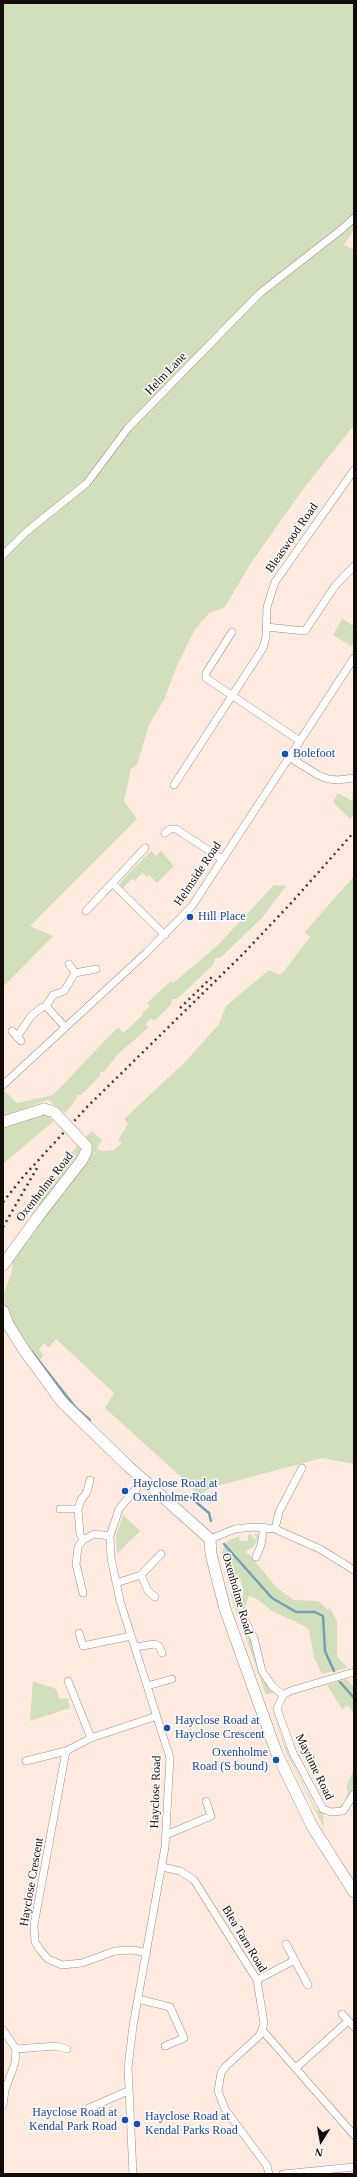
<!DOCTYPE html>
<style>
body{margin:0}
#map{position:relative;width:357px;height:2177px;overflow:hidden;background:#ffeadf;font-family:"Times New Roman",serif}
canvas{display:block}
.frame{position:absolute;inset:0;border:4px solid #130b07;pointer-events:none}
.north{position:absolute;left:301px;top:2121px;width:40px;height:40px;-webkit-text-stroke:3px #fcfcfc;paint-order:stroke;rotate:191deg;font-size:11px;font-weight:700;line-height:16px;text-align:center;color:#130b07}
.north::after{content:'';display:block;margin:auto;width:14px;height:18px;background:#130b07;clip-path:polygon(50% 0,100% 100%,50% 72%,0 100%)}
</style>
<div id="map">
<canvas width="357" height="2177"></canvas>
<div class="frame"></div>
<div class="north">N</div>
</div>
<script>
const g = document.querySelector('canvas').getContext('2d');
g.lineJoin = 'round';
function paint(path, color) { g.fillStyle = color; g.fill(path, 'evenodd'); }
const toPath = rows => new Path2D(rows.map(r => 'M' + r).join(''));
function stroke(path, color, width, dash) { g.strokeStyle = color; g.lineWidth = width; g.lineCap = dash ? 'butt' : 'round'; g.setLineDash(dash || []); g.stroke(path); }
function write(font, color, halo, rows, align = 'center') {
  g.font = font + ' "Times New Roman",serif'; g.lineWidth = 3; g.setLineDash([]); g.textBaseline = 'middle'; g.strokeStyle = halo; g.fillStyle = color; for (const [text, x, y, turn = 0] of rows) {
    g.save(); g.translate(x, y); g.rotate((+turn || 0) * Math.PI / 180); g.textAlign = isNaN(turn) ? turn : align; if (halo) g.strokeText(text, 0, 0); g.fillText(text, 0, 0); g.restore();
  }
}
const green = toPath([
 [3,3,354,3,354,229,344,245,354,250,354,425,304,488,251,563,225,607,209,613,194,631,175,670,165,698,149,725,137,765,131,769,124,801,137,819,30,926,53,936,3,987],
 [342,619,354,626,354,643,351,646,333,635],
 [338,793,352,801,354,793,354,814,350,819,333,802],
 [151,851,156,856,161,851,174,866,157,883,149,875,147,877,142,873,135,881,133,879,131,880,123,888,120,886,121,881],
 [354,876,354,1464,322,1458,210,1488,199,1497,191,1486,105,1408,114,1393,56,1339,49,1348,44,1343,39,1350,44,1355,38,1363,5,1311,4,1293,12,1271,12,1260,91,1146,86,1136,92,1131,102,1140,97,1148,101,1151,114,1150,122,1143,118,1140,128,1124,124,1119,186,1061,219,1024,226,1006,269,970,281,975,310,937,305,932],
 [274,885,286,886,262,918,220,958,215,958,213,965,177,999,172,999,171,1005,155,1020,150,1019,146,1024,148,1028,117,1055,104,1072,100,1072,100,1076,81,1095,77,1095,76,1100,65,1113,48,1100,3,1116,3,1093,5,1091,17,1103,53,1095,118,1027,123,1033,143,1015,142,1013,150,1006,147,1003,171,981,173,983,217,946],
 [45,1114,54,1121,3,1164,3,1128],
 [78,1145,80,1145,80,1151,40,1205,38,1204,57,1175,54,1173],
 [123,1515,140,1531,117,1554,116,1536],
 [250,1534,256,1540,257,1539,254,1534,259,1534,258,1540,253,1547,245,1552,250,1555,277,1588,294,1600,318,1601,328,1610,330,1608,337,1621,337,1653,339,1659,348,1668,322,1674,314,1657,309,1630,304,1626,272,1611,257,1599,249,1596,242,1615,243,1590,240,1578,236,1577,238,1583,229,1584,222,1554,224,1546,229,1540,239,1536,240,1541,248,1541,248,1535],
 [235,1593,239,1593,239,1615,237,1615,231,1594],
 [240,1620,250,1636,256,1665,269,1688,274,1692,266,1695],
 [347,1679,354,1688,354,1713,348,1706,342,1709,327,1685],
 [33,1681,56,1689,60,1699,68,1698,70,1708,30,1721],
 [268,1699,284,1743,296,1771,316,1809,323,1813,324,1828,286,1752],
 [354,1770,354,1787,341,1809,340,1806,344,1803,348,1791,346,1786]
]);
const stream = toPath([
 [31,1352,32,1352,76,1408,90,1420],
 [190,1497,209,1513,211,1521],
 [224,1544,272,1598,296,1612,315,1612,323,1616,325,1651,334,1671],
 [340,1682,354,1698]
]);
const minor = toPath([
 [3,555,26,532,87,483,128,428,260,293,342,229,354,218],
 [266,627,305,631,335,586,354,566],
 [232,632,206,673,206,678,300,741],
 [289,757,318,775,328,779,338,780,354,778],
 [174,785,263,648,266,637,267,607,275,582,354,470],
 [165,833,170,829,176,829,222,859],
 [112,883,165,935],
 [86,911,145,848],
 [69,964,75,973],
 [46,1006,65,1027],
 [12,1031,21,1041],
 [17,1037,31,1016,41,1008,46,1006,53,995,64,991,75,973,96,969],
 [3,1085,147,952,192,906,354,658],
 [60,1509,78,1509],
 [275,1529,279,1512,302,1468],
 [210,1539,235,1529,253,1527,275,1529,320,1549,354,1570],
 [83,1540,94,1534,110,1536],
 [256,1557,261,1545,264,1527],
 [141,1575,148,1591,155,1597],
 [116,1583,141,1575,161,1554],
 [83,1593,76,1564,78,1547,83,1540,80,1534,78,1509,81,1500,87,1492,90,1480],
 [245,1621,254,1638,262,1671,272,1686,283,1695],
 [79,1633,83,1646,131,1636],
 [135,1647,155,1644,159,1646,162,1653],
 [354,1672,290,1691,283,1695,277,1709,293,1753,323,1809,331,1812,343,1811,354,1794],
 [68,1681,91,1738],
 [147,1686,172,1679],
 [26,1761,66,1751],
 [166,1835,211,1816,206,1801],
 [162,1867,180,1871,194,1880,257,1980,264,2023,262,2030,354,2135],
 [286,1944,308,1985],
 [147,1953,133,1950,115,1951,82,1963,62,1965,48,1959,41,1951,35,1942,34,1925,66,1751,91,1738,157,1716],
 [257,1980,295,1960],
 [138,1999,170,2007,184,2038,165,2046],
 [342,2014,354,2027],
 [3,2030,16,2049,15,2063,5,2090,3,2105],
 [262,2030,259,2036,225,2067,221,2073,218,2091,225,2109,267,2166,269,2174],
 [16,2049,56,2046,67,2049],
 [296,2068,348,2021],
 [89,2108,128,2091],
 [133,2174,128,2068,133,2026,165,1847,170,1758,120,1601,111,1558,110,1536,119,1509,144,1479],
 [283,2174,354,2167]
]);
const secondary = toPath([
 [3,1122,44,1109],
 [3,1265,37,1218,82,1160,86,1152,86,1146],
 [3,1311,9,1326,24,1350,62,1402,129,1467,210,1539,211,1554,225,1609,277,1754,312,1826,354,1892]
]);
const rail = toPath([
 [180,1008,213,976],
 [3,1202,23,1177,88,1106,243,954,293,901,354,832],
 [3,1227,37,1168]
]);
const secondaryBridge = toPath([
 [44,1109,54,1112,86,1146]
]);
const markers = [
 [285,754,4,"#1a4fb4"],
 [190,917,4,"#1a4fb4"],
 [125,1491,4,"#1a4fb4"],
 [167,1728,4,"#1a4fb4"],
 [276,1760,4,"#1a4fb4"],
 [125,2120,4,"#1a4fb4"],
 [137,2124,4,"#1a4fb4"]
];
const streetNames = [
 ["Helm Lane",166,374,-46],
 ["Bleaswood Road",292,538,-55],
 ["Helmside Road",198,874,-56],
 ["Oxenholme Road",45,1187,-52],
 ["Oxenholme Road",237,1594,74],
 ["Maytime Road",314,1767,64],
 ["Hayclose Road",156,1792,-88],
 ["Hayclose Crescent",32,1882,-80],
 ["Blea Tarn Road",244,1939,59]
];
const transitNames = [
 ["Bolefoot",293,754],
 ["Hill Place",198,917],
 ["Hayclose Road at",133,1484],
 ["Oxenholme Road",133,1498],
 ["Hayclose Road at",175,1721],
 ["Hayclose Crescent",175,1735],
 ["Oxenholme",268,1753,"right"],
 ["Road (S bound)",268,1767,"right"],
 ["Hayclose Road at",117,2113,"right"],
 ["Kendal Park Road",117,2127,"right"],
 ["Hayclose Road at",145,2117],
 ["Kendal Parks Road",145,2131]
];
paint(green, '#d1dfbc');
stroke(stream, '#779eb6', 2.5);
stroke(minor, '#a48d80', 8);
stroke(secondary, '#a48d80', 12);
stroke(minor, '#fff', 7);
stroke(secondary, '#fff', 11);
stroke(rail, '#403630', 2.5, [2, 4]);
stroke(secondaryBridge, '#a48d80', 12, []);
stroke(secondaryBridge, '#fff', 11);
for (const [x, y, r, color] of markers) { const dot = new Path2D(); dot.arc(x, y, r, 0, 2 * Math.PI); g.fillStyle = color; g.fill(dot); stroke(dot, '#fcfcfc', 1.5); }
write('12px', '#130b07', '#fcfcfc', streetNames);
write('12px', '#164399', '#fcfcfc', transitNames, 'left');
</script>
